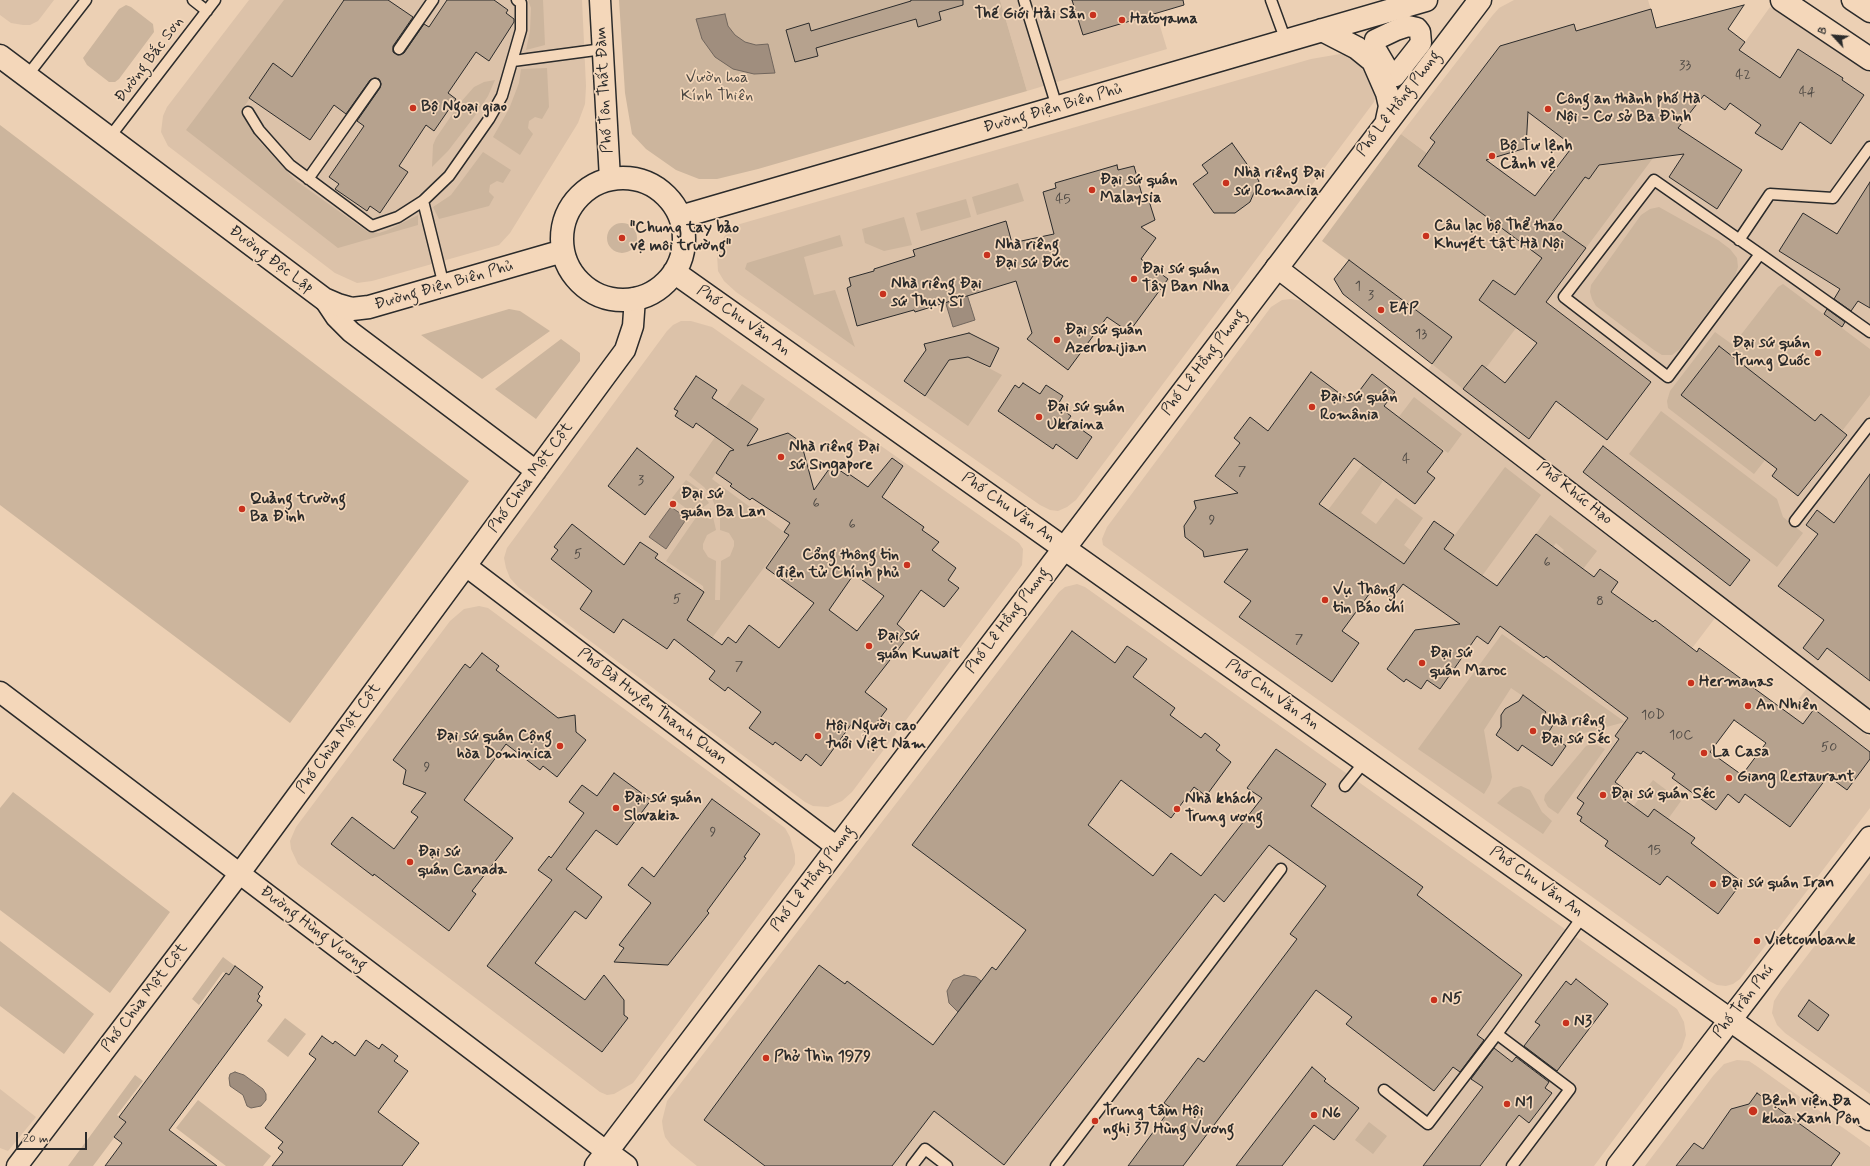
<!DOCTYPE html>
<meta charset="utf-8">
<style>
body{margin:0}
#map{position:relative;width:1870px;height:1166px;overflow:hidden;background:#ecd0b4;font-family:Mynerve,sans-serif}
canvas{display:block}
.north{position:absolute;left:1814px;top:16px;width:40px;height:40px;-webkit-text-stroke:3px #f4d7ba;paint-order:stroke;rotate:296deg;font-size:11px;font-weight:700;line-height:16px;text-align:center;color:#2b2b2b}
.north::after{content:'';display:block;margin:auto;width:14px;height:18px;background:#2b2b2b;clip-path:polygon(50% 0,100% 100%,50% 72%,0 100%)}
.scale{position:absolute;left:16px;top:1132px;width:71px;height:18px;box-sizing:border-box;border:2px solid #2b2b2b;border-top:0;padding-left:5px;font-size:12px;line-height:14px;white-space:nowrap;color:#2b2b2b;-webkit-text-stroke:3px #f4d7ba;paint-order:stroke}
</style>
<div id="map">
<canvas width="1870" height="1166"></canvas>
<div class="north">B</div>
<div class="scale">20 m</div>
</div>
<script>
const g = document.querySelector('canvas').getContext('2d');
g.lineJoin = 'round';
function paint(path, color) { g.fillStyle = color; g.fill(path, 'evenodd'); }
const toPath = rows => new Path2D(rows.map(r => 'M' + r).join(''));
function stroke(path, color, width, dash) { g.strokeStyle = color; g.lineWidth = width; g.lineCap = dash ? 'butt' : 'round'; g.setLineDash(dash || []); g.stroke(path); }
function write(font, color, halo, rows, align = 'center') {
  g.font = font + ' Mynerve,sans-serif'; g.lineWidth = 3.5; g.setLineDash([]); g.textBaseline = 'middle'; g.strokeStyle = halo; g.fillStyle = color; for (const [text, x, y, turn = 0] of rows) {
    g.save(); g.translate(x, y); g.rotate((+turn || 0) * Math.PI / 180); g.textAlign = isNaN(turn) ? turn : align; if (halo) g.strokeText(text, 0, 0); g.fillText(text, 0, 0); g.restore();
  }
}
const built = toPath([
 [0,0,54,0,38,21,30,25,23,25,11,23,0,15],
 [249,0,582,0,586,86,585,104,578,123,510,233,499,245,372,281,357,283,335,273,168,146,161,132,163,116,167,107],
 [1000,0,1152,0,1167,49,1027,91],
 [1514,0,1648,0,1684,119,1745,42,1770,7,1870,73,1870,713,1427,371,1531,230,1401,134,1492,16,1499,8],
 [1340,54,1352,56,1364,63,1377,89,1374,102,1076,500,1067,507,1058,511,1050,510,1040,505,736,292,724,281,718,271,717,254,721,241,730,229,740,224,1311,59],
 [1291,299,1303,301,1316,309,1715,618,1658,693,1650,687,1625,722,1728,794,1807,688,1870,737,1870,808,1740,979,1733,984,1726,986,1717,985,1709,981,1103,545,1102,539,1107,527,1271,307,1282,300],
 [681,321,691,321,712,327,1019,543,1023,549,1022,565,1018,571,852,792,842,801,828,807,813,806,805,802,518,587,510,578,506,568,504,558,507,548,667,331,673,325],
 [1077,584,1085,587,1677,1009,1684,1022,1686,1035,1682,1048,1594,1166,697,1166,671,1145,665,1137,663,1129,662,1121,667,1101,1059,592,1065,587],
 [479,606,488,608,785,828,790,837,795,855,795,864,791,871,633,1083,614,1094,607,1095,600,1092,298,864,291,849,290,841,296,827,450,621,464,609],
 [1870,873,1870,1094,1785,1033,1777,1025,1772,1013,1774,1001,1781,990],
 [1737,1060,1749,1061,1758,1067,1870,1147,1870,1166,1645,1166,1713,1076,1724,1064],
 [0,1089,36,1117,8,1151,0,1148]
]);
const green = toPath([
 [284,0,344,0,292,77,273,64,242,110,249,127,260,142,295,180,368,232,379,233,388,230,418,215,418,225,338,248,186,130],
 [528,0,543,0,545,45,526,50,530,31,531,8],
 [619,0,1000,0,1027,91,758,169,717,179,699,179,676,170,646,149,632,134,625,93],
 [126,5,131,7,153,24,154,32,119,79,115,82,109,82,87,65,83,58,119,9],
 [547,68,549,107,542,119,535,117,529,121,528,128,533,134,520,155,493,137,509,109,519,83,521,69],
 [495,80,488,96,474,117,448,151,432,167,433,145,436,138,460,103,474,87,484,82],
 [0,125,469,481,290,723,0,505],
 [1401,134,1531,230,1585,177,1589,179,1598,166,1653,158,1586,248,1562,231,1532,272,1555,290,1547,301,1528,289,1506,320,1516,328,1486,368,1481,365,1463,389,1432,364,1451,337,1322,241],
 [483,152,511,170,503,183,497,181,490,185,489,192,494,197,489,206,439,219,433,207,451,195],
 [1018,183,1024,201,977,215,972,197],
 [966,199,971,217,921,231,916,213],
 [1659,207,1718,240,1730,249,1737,258,1738,267,1735,276,1680,349,1672,355,1662,355,1654,350,1596,306,1592,299,1590,292,1591,285,1641,215,1650,209],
 [904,217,912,245,884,251,865,243,862,229],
 '607 238a15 15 0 1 1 30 0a15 15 0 1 1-30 0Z',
 [840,235,843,246,804,257,814,295,835,290,855,347,745,269,747,263],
 [1783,284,1870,349,1870,395,1842,431,1821,414,1815,421,1719,346,1681,395,1765,460,1754,474,1668,408,1667,401,1670,391,1715,332,1733,345,1778,287],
 [509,309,520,311,550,331,482,379,421,335],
 [561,339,580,353,580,361,536,419,495,389],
 [968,357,1002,375,968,426,925,396,949,360],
 [742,384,765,399,712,479,788,535,712,638,687,620,704,592,703,586,666,561,697,516,711,508,716,530,707,535,703,544,703,549,708,557,716,561,715,600,720,600,721,561,730,556,734,546,734,541,729,533,720,530,720,518,711,496,704,487,689,475,715,437,708,432],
 [1414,397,1462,434,1448,453,1405,422,1369,470,1383,481,1361,513,1376,524,1396,498,1423,518,1404,545,1413,552,1404,564,1328,510],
 [1661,411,1777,499,1783,517,1803,533,1777,567,1629,454],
 [1505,467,1541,495,1482,576,1448,552,1430,577,1423,578],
 [686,480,699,489,709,503,694,514,672,498],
 [1550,515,1597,551,1583,569,1562,553,1564,550,1556,543,1553,547,1536,534],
 [1502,634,1625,722,1573,736,1566,746,1548,733,1553,726,1542,718,1546,712,1511,688,1484,730,1492,777,1490,784,1484,794,1418,749],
 [1593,743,1605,749,1558,814,1548,807,1544,800,1545,795,1586,746],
 [1653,780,1681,801,1668,819,1654,809,1642,825,1627,815],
 [1521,786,1530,790,1542,812,1552,821,1543,834,1497,803,1513,788],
 [13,792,170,912,110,993,0,910,0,808],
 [0,941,94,1014,64,1054,0,1006],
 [223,957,235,966,229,975,223,972,199,1005,192,999],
 [285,1018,306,1034,288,1057,267,1041],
 [135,1075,143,1081,117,1115,126,1122,93,1166,68,1166],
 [198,1100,271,1156,263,1166,226,1166,176,1128],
 [1369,1122,1387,1136,1373,1154,1355,1140]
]);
const water = toPath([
 [725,14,728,26,735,35,745,42,756,45,768,44,775,73,754,74,733,69,715,57,702,39,696,19,725,14],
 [964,285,975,320,953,327,942,291,964,285],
 [671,507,687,518,666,549,649,537,671,507],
 [964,975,976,977,981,981,958,1012,949,1003,947,991,953,980,964,975],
 [235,1072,244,1075,263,1089,266,1094,266,1100,261,1106,251,1108,247,1106,243,1095,230,1086,229,1078,230,1074,235,1072]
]);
const building = toPath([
 [344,0,388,0,413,17,393,46,393,52,398,55,404,53,424,24,429,27,447,0,494,0,508,10,506,13,514,19,514,22,489,61,476,52,448,93,456,99,434,131,426,125,399,166,408,172,380,213,370,206,367,211,335,189,339,184,329,177,364,126,357,121,380,88,381,84,379,79,375,78,370,80,346,114,334,105,310,140,249,98,273,63,292,77,344,0],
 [911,0,963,0,963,5,939,12,941,20,918,27,916,19,816,48,818,56,795,62,786,30,809,23,811,31,911,1,911,0],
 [1072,0,1183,0,1184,5,1083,35,1072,0],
 [1744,5,1728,29,1745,42,1739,50,1780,78,1798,49,1843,78,1842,80,1864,95,1831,144,1800,122,1782,150,1755,133,1761,125,1730,103,1725,110,1704,95,1678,128,1742,170,1717,209,1669,177,1684,154,1599,165,1589,179,1585,177,1551,223,1586,248,1546,302,1651,382,1607,440,1556,401,1529,439,1463,389,1482,365,1505,383,1537,343,1479,300,1493,280,1515,295,1542,258,1418,166,1435,142,1430,138,1500,46,1574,24,1576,31,1651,9,1656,28,1744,5],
 [1528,112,1573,146,1535,196,1486,160,1526,148,1528,112],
 [1232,143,1259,181,1250,202,1235,213,1214,213,1193,184,1208,173,1202,165,1232,143],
 [1117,165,1118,170,1134,166,1144,202,1149,201,1155,220,1141,227,1156,238,1141,259,1168,279,1129,332,1107,317,1068,370,1027,339,1032,333,1016,281,915,312,914,310,857,326,847,288,851,286,849,278,874,271,874,269,915,256,913,250,1006,221,1012,243,1054,234,1043,192,1056,188,1055,183,1117,165],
 [1870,182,1870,308,1858,301,1851,311,1834,299,1840,289,1779,251,1803,213,1837,234,1870,182],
 [1349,260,1452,337,1432,364,1343,294,1334,279,1349,260],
 [1827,309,1845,322,1842,327,1824,314,1827,309],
 [969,333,999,348,990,367,968,357,949,360,925,396,904,381,926,350,924,344,969,333],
 [1719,346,1815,421,1821,414,1847,435,1798,496,1772,476,1777,469,1681,395,1719,346],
 [1311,372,1351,402,1372,374,1395,392,1384,406,1443,451,1427,472,1435,478,1415,504,1354,458,1319,504,1404,564,1434,521,1454,535,1444,549,1497,586,1536,534,1594,577,1600,569,1618,582,1611,592,1653,622,1655,620,1697,652,1699,648,1803,724,1814,709,1870,752,1870,759,1847,790,1828,776,1790,827,1745,794,1739,803,1728,794,1716,810,1672,778,1675,774,1643,751,1641,754,1637,752,1615,782,1623,788,1618,795,1648,817,1654,809,1695,838,1691,843,1742,882,1718,914,1667,876,1660,885,1605,846,1608,841,1580,821,1582,817,1577,814,1584,803,1577,798,1619,739,1615,736,1628,718,1546,656,1544,658,1500,626,1488,644,1477,636,1440,689,1427,680,1421,689,1406,679,1404,682,1387,669,1415,630,1460,624,1403,584,1392,599,1375,586,1342,631,1359,643,1332,682,1239,617,1251,601,1224,582,1248,549,1204,557,1203,551,1185,537,1184,526,1196,508,1194,501,1238,493,1215,476,1240,443,1234,438,1250,417,1268,431,1311,372],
 [1734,720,1766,743,1742,775,1710,752,1734,720],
 [696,376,717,390,712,398,758,429,747,446,788,433,801,442,814,490,832,465,848,476,849,474,868,487,892,458,903,466,882,497,924,527,922,530,939,542,932,550,956,568,948,580,959,588,944,607,921,590,897,624,905,631,899,638,904,642,865,692,887,709,868,734,853,722,821,766,806,754,801,761,775,742,773,745,749,728,761,712,728,687,725,691,709,679,715,671,674,639,667,649,623,619,614,633,580,609,592,591,551,559,558,550,554,547,572,524,624,565,640,542,658,554,655,558,704,592,687,620,722,645,728,637,736,643,749,625,779,648,814,603,766,568,789,535,784,532,790,523,752,498,750,500,730,486,732,484,716,473,730,451,734,450,696,423,693,428,675,416,678,411,674,409,696,376],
 [854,574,884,596,857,631,829,610,854,574],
 [1023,383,1040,394,1046,385,1063,396,1057,406,1071,416,1068,420,1092,437,1077,459,1056,444,1053,449,998,411,1015,385,1019,388,1023,383],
 [1603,446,1750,560,1730,586,1583,472,1603,446],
 [637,448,674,477,645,515,608,486,637,448],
 [1870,474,1870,681,1827,648,1818,660,1803,648,1824,620,1778,586,1818,534,1806,525,1817,510,1834,523,1870,474],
 [1072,631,1115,663,1127,646,1147,659,1133,677,1175,708,1170,715,1201,738,1205,733,1220,745,1216,750,1231,762,1206,796,1194,787,1171,818,1121,780,1088,825,1153,876,1171,853,1201,876,1262,798,1247,788,1276,749,1326,784,1311,806,1423,887,1417,895,1522,975,1477,1035,1484,1040,1460,1072,1453,1067,1434,1091,1346,1024,1352,1017,1316,990,1183,1166,1128,1166,1171,1108,1164,1103,1198,1058,1204,1062,1297,939,1290,934,1326,886,1269,845,1224,902,1215,894,1004,1165,934,1111,892,1166,765,1166,704,1120,819,965,845,984,847,981,933,1045,992,967,996,970,1026,930,912,845,1072,631],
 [482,653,499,666,496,670,558,718,575,715,576,732,586,740,557,777,543,766,540,770,506,744,464,800,513,838,472,891,476,894,449,931,374,874,373,876,331,844,352,817,394,849,418,817,411,812,426,793,403,784,406,770,393,760,465,664,470,668,482,653],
 [1523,695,1546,712,1542,718,1553,725,1548,733,1566,746,1552,766,1522,745,1518,751,1496,735,1501,727,1501,715,1505,709,1519,701,1523,695],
 [614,773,651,800,617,845,596,830,566,869,602,897,586,919,575,911,535,963,585,1000,604,975,624,1000,624,1015,628,1018,602,1052,487,966,552,880,538,870,549,856,551,858,584,813,569,802,582,785,597,796,614,773],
 [712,799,760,834,744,857,746,858,707,911,709,913,668,965,614,962,624,948,619,945,651,903,628,885,642,867,654,877,712,799],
 [235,966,263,987,258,994,260,996,257,1001,262,1005,169,1130,217,1166,105,1166,122,1143,114,1137,126,1122,119,1117,226,973,229,975,235,966],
 [1576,979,1608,1004,1557,1071,1524,1046,1540,1025,1535,1022,1566,981,1571,985,1576,979],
 [1809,1000,1829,1015,1818,1031,1798,1016,1809,1000],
 [322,1036,333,1044,335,1041,355,1056,366,1040,379,1049,382,1044,398,1056,394,1061,408,1071,378,1112,419,1143,402,1166,272,1166,283,1152,278,1148,283,1142,265,1128,316,1059,309,1054,322,1036],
 [1494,1048,1512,1062,1516,1057,1549,1082,1545,1088,1552,1093,1529,1123,1519,1115,1480,1166,1423,1166,1483,1087,1471,1079,1494,1048],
 [1312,1067,1326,1079,1324,1081,1359,1108,1334,1140,1314,1125,1282,1166,1236,1166,1312,1067],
 [1757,1093,1840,1153,1831,1166,1676,1166,1694,1143,1703,1149,1731,1109,1749,1104,1757,1093]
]);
const lane = toPath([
 [193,0,207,11],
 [1024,0,1057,107],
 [1271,0,1286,41],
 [399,49,433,0],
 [513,61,603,49],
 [27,76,86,0],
 [248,112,259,130,290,165,372,226,398,217,423,201,449,176,489,119,502,96,521,30,521,3,517,0],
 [109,138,215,0],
 [308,179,375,84],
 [423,201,444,286],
 [1739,240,1770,194,1833,198,1870,147],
 [1760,254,1668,377,1564,297,1654,180,1760,254,1870,332],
 [1795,521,1870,424],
 [1345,786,1365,761],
 [1497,1034,1583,916],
 [1384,1090,1428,1124,1497,1034,1570,1089,1512,1166],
 [912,1166,925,1149,947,1166],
 [1056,1166,1281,869]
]);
const street = toPath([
 [600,0,610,179],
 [1852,0,1870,12],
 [1408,26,1417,28,1420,32,1421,43,1395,76,1391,75,1374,46,1375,40,1396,30,1408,26],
 [1276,267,1870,723],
 [324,299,336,317,351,332,536,471],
 [466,566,837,847],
 [0,692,607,1152],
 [17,1166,240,873,605,377,625,350,633,326,635,298]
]);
const secondary = toPath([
 [1782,0,1870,59],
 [1322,30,1357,48,1373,61,1387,93,1390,106,1387,120],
 [0,56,324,299,338,305,352,309,369,307,563,251],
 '562 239a61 61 0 1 1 122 0a61 61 0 1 1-122 0Z',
 [680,217,1426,0],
 [674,272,1870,1119],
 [607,1152,626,1166],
 [596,1166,1480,0]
]);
const primary = toPath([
 [1618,1166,1870,838]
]);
const markers = [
 [1093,15,4,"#c8321e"],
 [1122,20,4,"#c8321e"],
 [413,108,4,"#c8321e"],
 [1548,109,4,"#c8321e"],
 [1492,156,4,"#c8321e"],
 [1226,183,4,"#c8321e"],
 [1092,190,4,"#c8321e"],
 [1426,236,4,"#c8321e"],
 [622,238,4,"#c8321e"],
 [987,255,4,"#c8321e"],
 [1134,279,4,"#c8321e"],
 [883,294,4,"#c8321e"],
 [1381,310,4,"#c8321e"],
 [1057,340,4,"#c8321e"],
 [1818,353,4,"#c8321e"],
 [1312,407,4,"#c8321e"],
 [1039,417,4,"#c8321e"],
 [781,457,4,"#c8321e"],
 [673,504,4,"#c8321e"],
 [242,509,4,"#c8321e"],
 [907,565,4,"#c8321e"],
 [1325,600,4,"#c8321e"],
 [869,646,4,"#c8321e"],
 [1422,663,4,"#c8321e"],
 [1691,683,4,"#c8321e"],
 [1748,706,4,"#c8321e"],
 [1533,731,4,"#c8321e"],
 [818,736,4,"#c8321e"],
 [560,746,4,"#c8321e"],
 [1704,753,4,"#c8321e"],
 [1729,778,4,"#c8321e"],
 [1603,795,4,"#c8321e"],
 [616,808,4,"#c8321e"],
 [1177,809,4,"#c8321e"],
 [410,862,4,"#c8321e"],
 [1713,884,4,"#c8321e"],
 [1757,941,4,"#c8321e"],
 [1434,1000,4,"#c8321e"],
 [1566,1023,4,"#c8321e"],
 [766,1058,4,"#c8321e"],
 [1507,1104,4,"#c8321e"],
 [1753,1111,5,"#c8321e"],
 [1314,1115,4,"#c8321e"],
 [1095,1121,4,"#c8321e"]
];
const numberNames = [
 ["33",1685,66],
 ["42",1743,76],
 ["44",1807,93],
 ["45",1063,200],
 ["1",1358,287],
 ["3",1371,296],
 ["13",1421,335],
 ["4",1406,460],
 ["7",1242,472],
 ["3",641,481],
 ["6",816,504],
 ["9",1212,521],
 ["6",852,525],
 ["5",578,555],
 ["6",1547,563],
 ["5",677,600],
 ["8",1600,602],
 ["7",1299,640],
 ["7",739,667],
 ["10D",1653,716],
 ["10C",1681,736],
 ["50",1829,748],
 ["9",427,768],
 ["9",713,833],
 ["15",1654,851]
];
const poiNames = [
 ["Thế Giới Hải Sản",1085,15,"right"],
 ["Hatoyama",1130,20],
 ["Công an thành phố Hà",1556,100],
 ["Nội - Cơ sở Ba Đình",1556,118],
 ["Bộ Ngoại giao",421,108],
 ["Bộ Tư lệnh",1500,147],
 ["Cảnh vệ",1500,165],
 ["Nhà riêng Đại",1234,174],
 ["sứ Romania",1234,192],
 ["Đại sứ quán",1100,181],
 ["Malaysia",1100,199],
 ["Câu lạc bộ Thể thao",1434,227],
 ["Khuyết tật Hà Nội",1434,245],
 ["\"Chung tay bảo",630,229],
 ["vệ môi trường\"",630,247],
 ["Nhà riêng",995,246],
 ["Đại sứ Đức",995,264],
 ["Đại sứ quán",1142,270],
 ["Tây Ban Nha",1142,288],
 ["Nhà riêng Đại",891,285],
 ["sứ Thụy Sĩ",891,303],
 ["EAP",1389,310],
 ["Đại sứ quán",1065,331],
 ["Azerbaijian",1065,349],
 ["Đại sứ quán",1810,344,"right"],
 ["Trung Quốc",1810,362,"right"],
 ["Đại sứ quán",1320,398],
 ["România",1320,416],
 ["Đại sứ quán",1047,408],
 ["Ukraina",1047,426],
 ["Nhà riêng Đại",789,448],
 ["sứ Singapore",789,466],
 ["Đại sứ",681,495],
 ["quán Ba Lan",681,513],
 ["Quảng trường",250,500],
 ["Ba Đình",250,518],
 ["Cổng thông tin",899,556,"right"],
 ["điện tử Chính phủ",899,574,"right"],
 ["Vụ Thông",1333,591],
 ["tin Báo chí",1333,609],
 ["Đại sứ",877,637],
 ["quán Kuwait",877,655],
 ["Đại sứ",1430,654],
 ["quán Maroc",1430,672],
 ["Hermanas",1699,683],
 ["An Nhiên",1756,706],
 ["Nhà riêng",1541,722],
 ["Đại sứ Séc",1541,740],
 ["Hội Người cao",826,727],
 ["tuổi Việt Nam",826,745],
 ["Đại sứ quán Cộng",552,737,"right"],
 ["hòa Dominica",552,755,"right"],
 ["La Casa",1712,753],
 ["Giang Restaurant",1737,778],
 ["Đại sứ quán Séc",1611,795],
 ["Đại sứ quán",624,799],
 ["Slovakia",624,817],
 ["Nhà khách",1185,800],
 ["Trung ương",1185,818],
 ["Đại sứ",418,853],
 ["quán Canada",418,871],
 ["Đại sứ quán Iran",1721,884],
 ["Vietcombank",1765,941],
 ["N5",1442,1000],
 ["N3",1574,1023],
 ["Phở Thìn 1979",774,1058],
 ["Bệnh viện Đa",1762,1102],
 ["khoa Xanh Pôn",1762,1120],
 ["N1",1515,1104],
 ["Trung tâm Hội",1103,1112],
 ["nghị 37 Hùng Vương",1103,1130],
 ["N6",1322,1115]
];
const streetNames = [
 ["Đường Bắc Sơn",150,60,-53],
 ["Phố Tôn Thất Đàm",605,90,-93],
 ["Phố Lê Hồng Phong",1399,104,-53],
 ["Đường Điện Biên Phủ",1053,109,-16],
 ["Đường Độc Lập",271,260,37],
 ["Đường Điện Biên Phủ",444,286,-16],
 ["Phố Chu Văn An",743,321,35],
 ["Phố Lê Hồng Phong",1204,363,-53],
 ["Phố Chùa Một Cột",531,478,-54],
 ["Phố Khúc Hạo",1574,494,38],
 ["Phố Chu Văn An",1008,508,35],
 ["Phố Lê Hồng Phong",1008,621,-53],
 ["Phố Chu Văn An",1272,695,35],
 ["Phố Bà Huyện Thanh Quan",652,707,37],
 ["Phố Chùa Một Cột",339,739,-54],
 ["Phố Lê Hồng Phong",813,879,-53],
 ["Phố Chu Văn An",1536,882,35],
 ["Đường Hùng Vương",313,929,37],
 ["Phố Chùa Một Cột",145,998,-53],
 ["Phố Trần Phú",1744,1002,-52]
];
const parkNames = [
 ["Vườn hoa",717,79],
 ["Kính Thiên",717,97]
];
paint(built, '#dcc2a9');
paint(green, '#ccb59d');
paint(water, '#a08e7e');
stroke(water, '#71665d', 1);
paint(building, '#b6a28e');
stroke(building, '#2b2b2b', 1);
stroke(lane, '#2b2b2b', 13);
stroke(street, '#2b2b2b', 23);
stroke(secondary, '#2b2b2b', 25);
stroke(primary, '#2b2b2b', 25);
stroke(lane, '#f4d7ba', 10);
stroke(street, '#f4d7ba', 20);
stroke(secondary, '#f4d7ba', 22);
stroke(primary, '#f4d7ba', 22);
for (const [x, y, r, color] of markers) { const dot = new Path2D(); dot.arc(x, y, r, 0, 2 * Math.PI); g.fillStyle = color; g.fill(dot); stroke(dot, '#f4d7ba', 1.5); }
write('14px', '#4e4944', null, numberNames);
write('bold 16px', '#2b2b2b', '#f4d7ba', poiNames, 'left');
write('16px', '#2b2b2b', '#f4d7ba', streetNames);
write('16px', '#4b4742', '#f4d7ba', parkNames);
</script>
